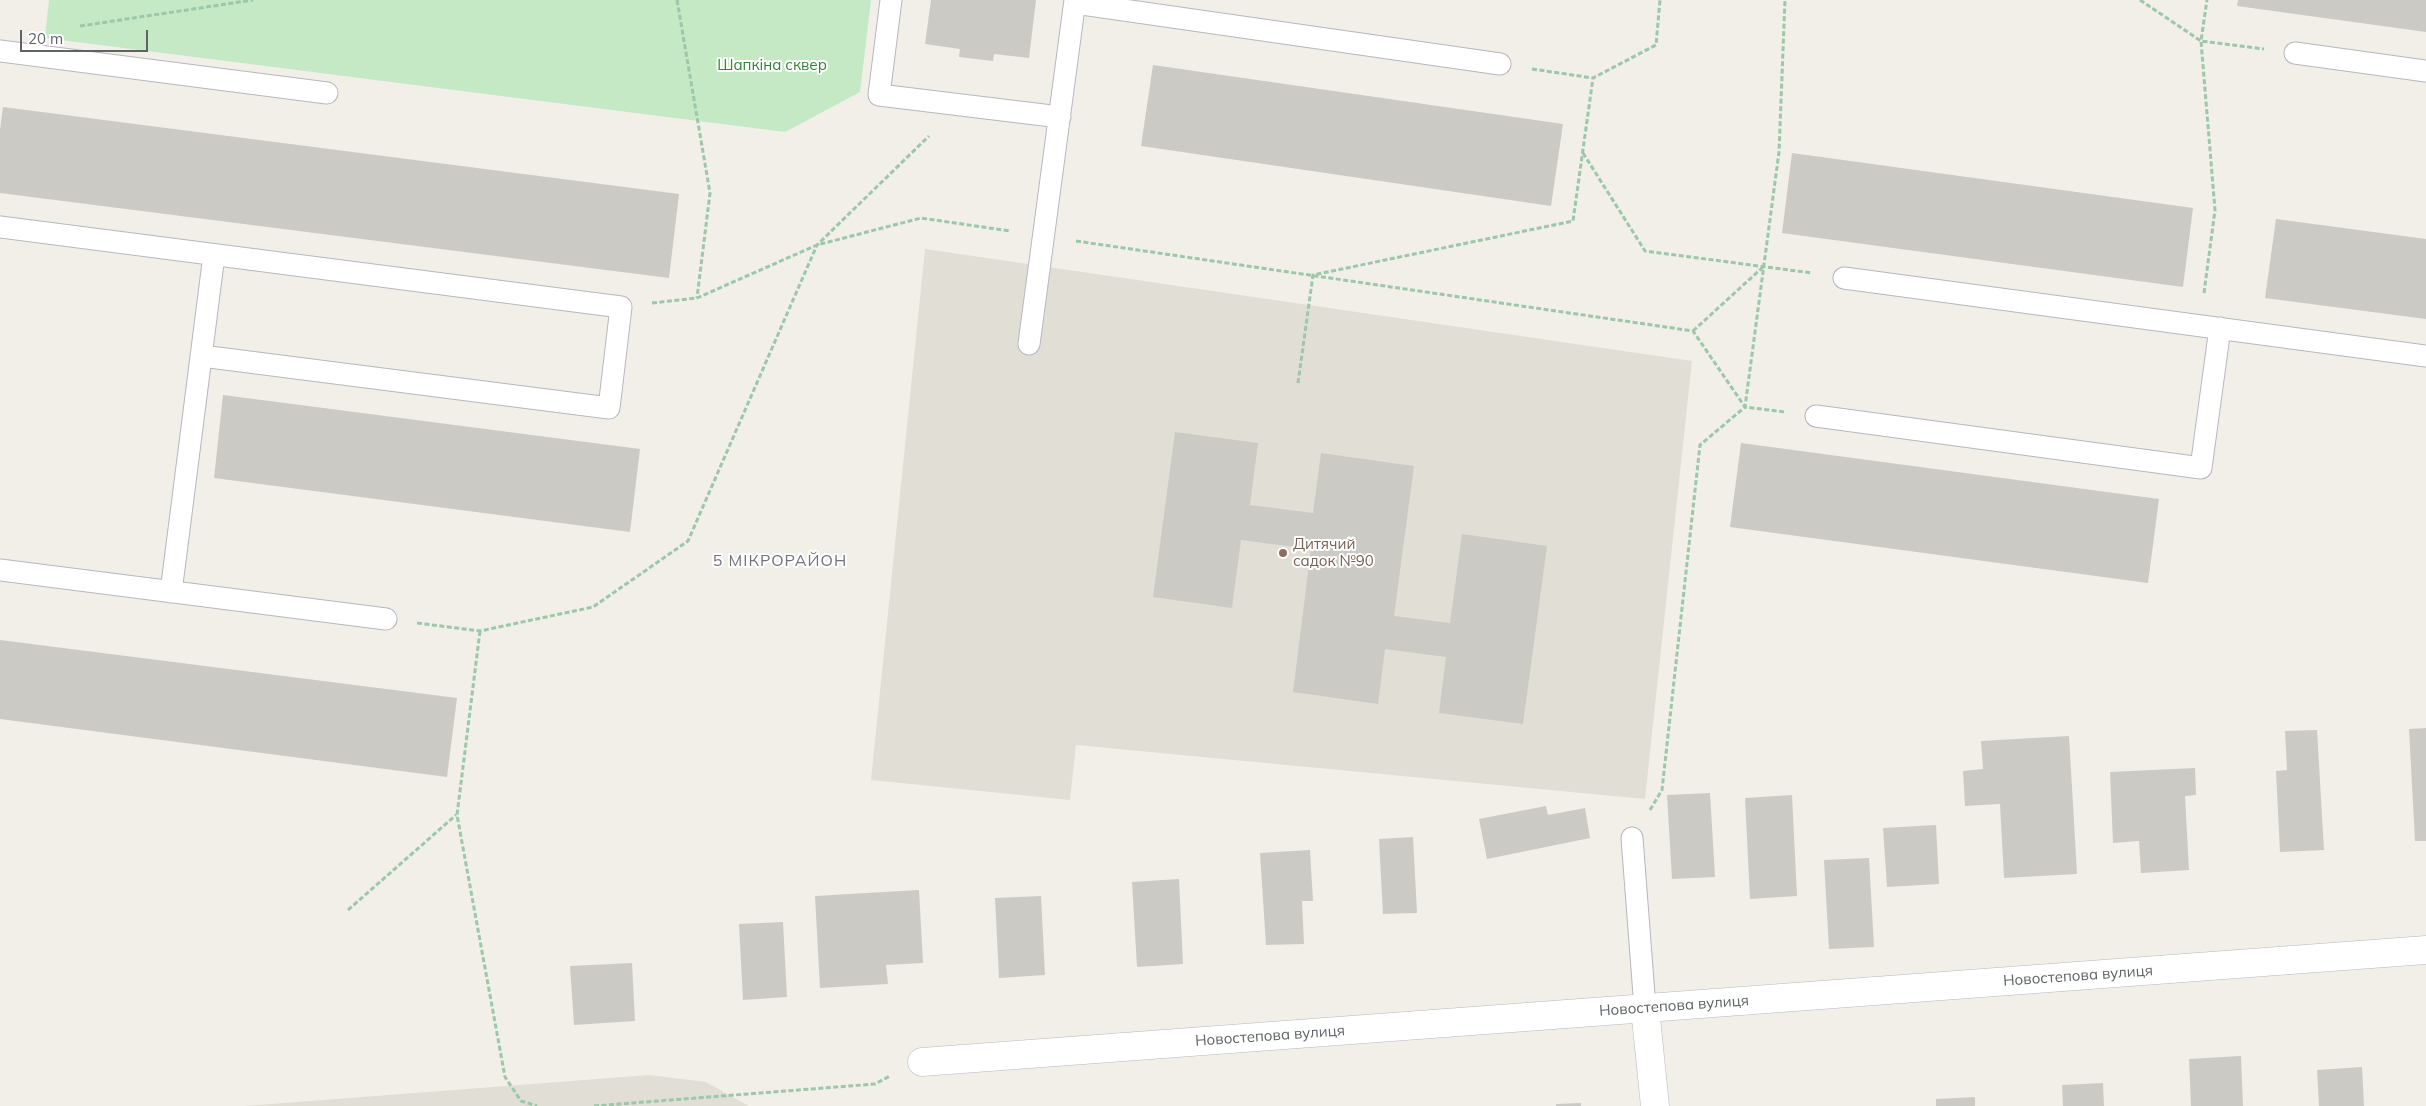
<!DOCTYPE html>
<meta charset="utf-8">
<style>
body{margin:0}
#map{position:relative;width:2426px;height:1106px;overflow:hidden;background:#f1efe8;font-family:Mulish,sans-serif}
canvas{display:block}
.scale{position:absolute;left:20px;top:30px;width:128px;height:22px;box-sizing:border-box;border:2px solid #5f6368;border-top:0;padding-left:6px;font-size:15px;line-height:18px;white-space:nowrap;color:#5f6368;-webkit-text-stroke:4px #fff;paint-order:stroke}
</style>
<div id="map">
<canvas width="2426" height="1106"></canvas>
<div class="scale">20 m</div>
</div>
<script>
const g = document.querySelector('canvas').getContext('2d');
g.lineJoin = 'round';
function paint(path, color) { g.fillStyle = color; g.fill(path, 'evenodd'); }
const toPath = rows => new Path2D(rows.map(r => 'M' + r).join(''));
function stroke(path, color, width, dash) { g.strokeStyle = color; g.lineWidth = width; g.lineCap = dash ? 'butt' : 'round'; g.setLineDash(dash || []); g.stroke(path); }
function write(font, color, halo, rows, align = 'center') {
  g.font = font + ' Mulish,sans-serif'; g.lineWidth = 4; g.setLineDash([]); g.textBaseline = 'middle'; g.strokeStyle = halo; g.fillStyle = color; for (const [text, x, y, turn = 0] of rows) {
    g.save(); g.translate(x, y); g.rotate((+turn || 0) * Math.PI / 180); g.textAlign = isNaN(turn) ? turn : align; if (halo) g.strokeText(text, 0, 0); g.fillText(text, 0, 0); g.restore();
  }
}
const education = toPath([
 [925,249,1692,361,1645,799,1076,745,1070,800,871,780],
 [649,1075,706,1082,749,1106,245,1106]
]);
const green = toPath([
 [49,0,871,0,860,92,785,132,45,38]
]);
const building = toPath([
 [931,0,1036,0,1029,58,994,54,993,61,959,57,960,49,925,44],
 [2238,0,2426,0,2426,32,2237,6],
 [1153,65,1563,124,1551,206,1141,146],
 [3,107,679,194,669,278,0,193,0,130],
 [1792,153,2193,208,2183,287,1782,233],
 [2276,219,2426,239,2426,319,2265,298],
 [223,395,640,449,630,532,214,478],
 [1175,432,1258,443,1250,505,1313,513,1321,453,1414,466,1394,616,1450,623,1462,534,1547,546,1523,724,1439,713,1446,657,1385,649,1378,704,1293,692,1311,549,1241,540,1232,608,1153,597],
 [1741,443,2159,499,2148,583,1730,527],
 [0,640,457,698,447,777,0,719],
 [2426,728,2426,841,2415,841,2409,729],
 [2317,730,2324,850,2280,852,2276,771,2287,770,2285,731],
 [2069,736,2077,874,2004,878,2000,804,1965,806,1963,771,1983,769,1981,741],
 [2195,768,2196,795,2185,796,2189,870,2141,873,2139,841,2113,843,2110,772],
 [1710,793,1715,877,1672,879,1667,795],
 [1792,795,1797,896,1750,899,1745,798],
 [1546,806,1548,815,1585,808,1590,838,1487,859,1479,819],
 [1936,825,1939,884,1887,887,1883,828],
 [1413,837,1417,913,1383,914,1379,839],
 [1310,850,1313,901,1302,901,1304,944,1266,945,1260,853],
 [1869,858,1874,947,1829,949,1824,860],
 [1179,879,1183,964,1137,967,1132,882],
 [919,890,923,963,886,965,888,984,820,988,815,896],
 [1041,896,1045,975,999,978,995,898],
 [783,922,787,997,743,1000,739,924],
 [632,963,635,1021,574,1025,570,966],
 [2241,1056,2243,1106,2191,1106,2189,1059],
 [2362,1067,2364,1106,2319,1106,2317,1070],
 [2103,1083,2104,1106,2063,1106,2062,1085],
 [1975,1097,1975,1106,1936,1106,1936,1099],
 [1581,1103,1581,1106,1556,1106,1556,1104]
]);
const path = toPath([
 [677,0,710,193,697,298],
 [2140,0,2201,41,2264,49],
 [80,26,253,0],
 [1532,69,1593,78,1656,45,1660,0],
 [1583,153,1645,251,1812,273],
 [1076,241,1693,331,1745,407,1785,412],
 [2204,293,2215,210,2201,41,2207,0],
 [652,303,697,298,817,245,921,218,1010,231],
 [1693,331,1763,267],
 [1298,383,1313,275,1573,221,1593,78],
 [417,623,480,631,593,607,688,541,817,245,929,136],
 [480,631,457,815,505,1077,521,1101,537,1106],
 [1650,810,1662,790,1700,445,1745,407,1779,152,1785,0],
 [348,910,456,815],
 [594,1106,875,1084,890,1076]
]);
const service = toPath([
 [891,0,879,95,1060,117],
 [1075,3,1500,64],
 [0,51,327,93],
 [2295,53,2426,71],
 [0,227,621,307,609,408,202,356],
 [1844,278,2426,356],
 [1029,344,1075,0],
 [1816,416,2201,468,2220,328],
 [0,570,386,619],
 [171,592,214,255],
 [1632,838,1645,1008]
]);
const minor = toPath([
 [1645,1008,1655,1106],
 [922,1062,2426,950]
]);
const markers = [
 [1283,553,5,"#8d6e63"]
];
const parkNames = [
 ["Шапкіна сквер",772,65]
];
const educationNames = [
 ["Дитячий",1293,544],
 ["садок №90",1293,561]
];
const streetNames = [
 ["Новостепова вулиця",2078,976,-4],
 ["Новостепова вулиця",1674,1006,-4],
 ["Новостепова вулиця",1270,1036,-4]
];
const neighbourhoodNames = [
 ["5 МІКРОРАЙОН",780,561]
];
paint(education, '#e1ded6');
paint(green, '#c5e8c5');
paint(building, '#cccac5');
stroke(service, '#b5b8bc', 23);
stroke(minor, '#b5b8bc', 29);
stroke(path, '#9cc7a9', 3, [5, 2.5]);
stroke(service, '#fff', 21);
stroke(minor, '#fff', 28);
for (const [x, y, r, color] of markers) { const dot = new Path2D(); dot.arc(x, y, r, 0, 2 * Math.PI); g.fillStyle = color; g.fill(dot); stroke(dot, '#fff', 2); }
write('15px', '#348238', '#fff', parkNames);
write('15px', '#785e54', '#fff', educationNames, 'left');
write('15px', '#5f6368', '#fff', streetNames);
g.letterSpacing = '1px';
write('16px', '#70757a', '#fff', neighbourhoodNames);
g.letterSpacing = '0px';
</script>
